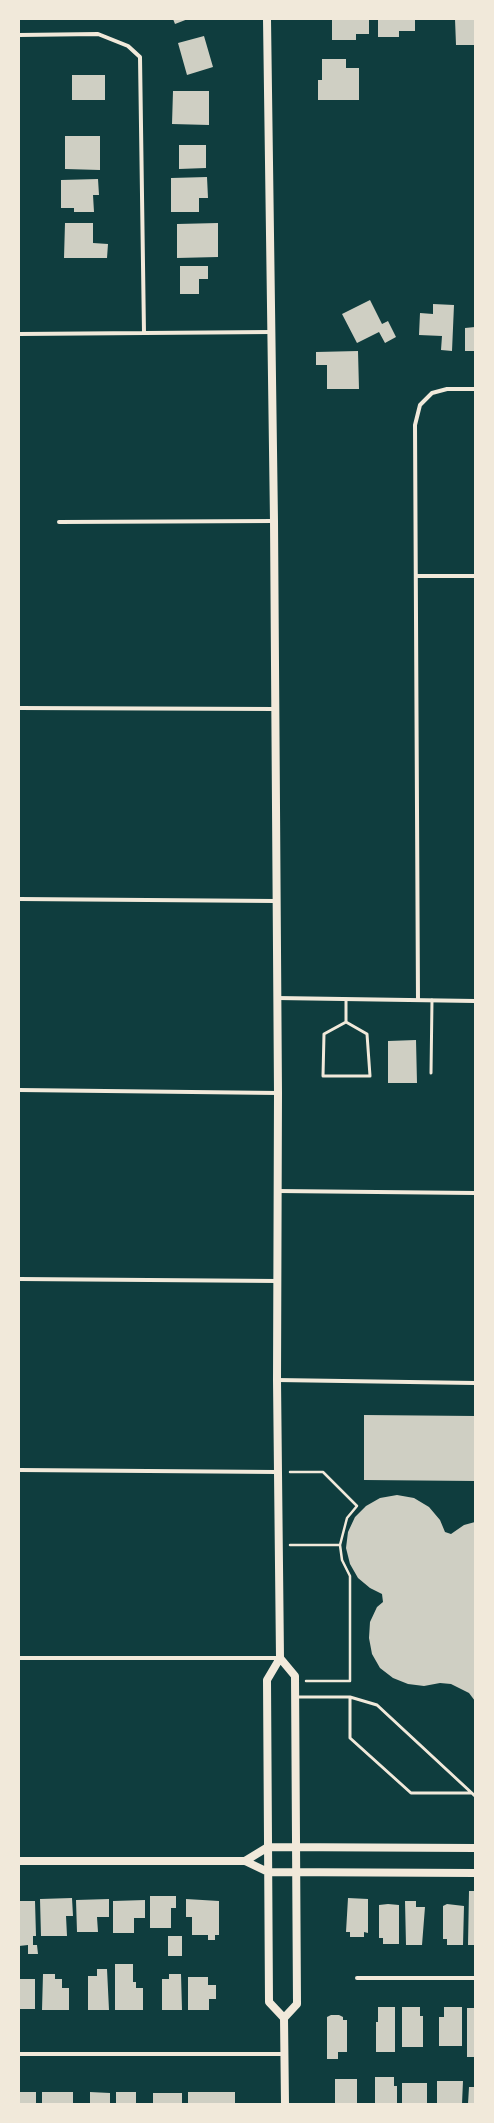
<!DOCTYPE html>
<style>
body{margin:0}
#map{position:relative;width:494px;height:2123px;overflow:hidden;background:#0f3d3e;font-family:Inter,sans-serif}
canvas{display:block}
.frame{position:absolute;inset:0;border:20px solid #f1e9da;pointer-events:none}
</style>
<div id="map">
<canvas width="494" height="2123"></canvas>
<div class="frame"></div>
</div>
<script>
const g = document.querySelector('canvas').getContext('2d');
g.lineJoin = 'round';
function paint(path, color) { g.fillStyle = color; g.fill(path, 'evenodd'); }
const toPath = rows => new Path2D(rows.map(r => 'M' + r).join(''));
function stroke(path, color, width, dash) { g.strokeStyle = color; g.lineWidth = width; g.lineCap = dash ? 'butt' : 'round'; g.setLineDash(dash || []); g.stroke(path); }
const building = toPath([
 [173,19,188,19,175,24],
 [332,19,369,19,369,34,356,34,356,40,332,40],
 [378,19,415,19,415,31,399,31,399,37,378,37],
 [455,19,475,19,475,45,456,45],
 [204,36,213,67,187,75,178,43],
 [322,59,346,59,346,68,359,68,359,100,318,100,318,80,322,80],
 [72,75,105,75,105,100,72,100],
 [173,91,209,91,209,125,172,124],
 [65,136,100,136,100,170,65,169],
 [179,145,206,145,206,168,179,169],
 [207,177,208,198,199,198,199,212,171,212,171,178],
 [98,179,99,195,93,195,94,212,74,212,74,208,61,208,61,180],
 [65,223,93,223,93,243,108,244,107,258,64,258],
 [218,223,218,257,177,258,177,224],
 [180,266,208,266,208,279,199,279,199,294,180,294],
 [370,300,382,324,388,321,396,337,385,343,379,332,357,343,342,314],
 [433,304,454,305,452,351,441,350,442,336,419,335,420,313,433,314],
 [475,327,475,351,465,351,465,328],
 [358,351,359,389,327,389,327,365,316,365,316,352],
 [416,1040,417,1083,388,1083,388,1041],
 [364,1415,475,1416,475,1481,364,1480],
 [397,1495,414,1498,429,1507,440,1520,445,1532,451,1534,464,1525,475,1522,475,1701,469,1693,451,1684,440,1683,424,1686,408,1684,393,1678,380,1668,372,1654,369,1638,370,1622,377,1607,383,1602,382,1594,370,1588,358,1578,350,1564,346,1548,348,1532,355,1517,366,1506,380,1498],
 [469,1891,475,1891,475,1945,468,1945],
 [150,1896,176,1896,176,1908,171,1908,171,1928,150,1928],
 [72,1898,73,1916,66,1916,67,1936,41,1936,40,1899],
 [348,1898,368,1899,368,1933,364,1932,364,1937,350,1937,350,1932,346,1932],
 [109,1899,109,1917,97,1917,98,1932,77,1932,76,1900],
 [186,1899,219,1901,219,1935,215,1935,215,1940,208,1940,208,1935,192,1935,192,1917,186,1917],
 [145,1900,145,1918,134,1918,134,1933,113,1933,113,1901],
 [19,1901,35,1901,36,1936,33,1936,33,1945,37,1945,38,1954,28,1954,28,1945,19,1946],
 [405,1901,416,1901,416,1907,425,1907,422,1945,406,1945],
 [388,1904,399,1905,399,1944,383,1944,383,1938,379,1938,379,1905],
 [447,1904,464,1906,463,1945,447,1945,447,1939,443,1939,443,1906],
 [168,1936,182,1936,182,1956,168,1956],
 [115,1964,133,1964,133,1982,136,1982,136,1988,143,1988,143,2010,115,2010],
 [97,1969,107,1969,109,2010,88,2010,88,1976,97,1976],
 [43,1974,55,1974,55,1979,62,1979,62,1988,69,1988,69,2010,42,2010],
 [169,1974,181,1974,182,2010,162,2010,162,1979,169,1979],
 [188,1977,208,1977,208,1985,216,1985,216,1999,209,1999,209,2010,188,2010],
 [19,1979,35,1979,35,2009,19,2009],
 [378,2007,395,2007,395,2052,376,2052,376,2022,378,2022],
 [402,2007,420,2007,420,2016,423,2016,423,2047,402,2047],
 [444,2007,462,2007,462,2046,439,2046,439,2017,444,2017],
 [467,2008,475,2008,475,2057,467,2057],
 [331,2015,339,2015,343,2017,343,2020,347,2020,347,2052,338,2052,338,2059,327,2059,327,2017],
 [375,2077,394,2077,394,2086,397,2086,397,2104,375,2104],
 [335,2079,357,2079,357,2104,335,2104],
 [437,2081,463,2081,462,2104,437,2104],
 [402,2083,427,2083,427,2104,402,2104],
 [469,2087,475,2087,475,2104,468,2104],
 [19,2092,36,2092,36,2104,19,2104],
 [42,2092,73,2092,73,2104,42,2104],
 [90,2092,110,2093,110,2104,90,2104],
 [116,2092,136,2092,136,2104,116,2104],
 [188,2092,235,2092,235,2104,188,2104],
 [153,2093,182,2093,182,2104,153,2104]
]);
const path = toPath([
 [290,1472,323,1472,357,1506,347,1518,340,1545,342,1560,350,1576,350,1681,306,1681],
 [290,1545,340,1545]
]);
const service = toPath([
 [346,999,346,1022],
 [346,1022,367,1034,370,1076,323,1076,324,1034,346,1022],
 [431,1073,432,1000],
 [296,1697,350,1697,377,1705,475,1796],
 [350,1697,350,1738,411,1793,471,1793]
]);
const minor = toPath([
 [19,35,98,34,128,46,140,57,144,333],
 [19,334,271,332],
 [59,522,274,521],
 [416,576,475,576],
 [19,708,275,709],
 [19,899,275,901],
 [277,998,475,1001],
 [418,1000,415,425,420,405,432,393,447,389,475,389],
 [19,1090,278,1093],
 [278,1191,475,1193],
 [19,1279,278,1281],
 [277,1380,475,1383],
 [19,1470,277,1472],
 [19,1658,280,1658],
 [357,1978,475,1978],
 [19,2054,284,2054]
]);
const secondary = toPath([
 [267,19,274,521,278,1093,277,1380,280,1658,267,1680,269,2002,284,2018],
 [280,1658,295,1676,297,2004,284,2018,285,2104],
 [19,1861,245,1861,268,1872,475,1873],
 [245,1861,268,1847,475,1848]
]);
paint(building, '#cfcfc3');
stroke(path, '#f1e9da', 2.5);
stroke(service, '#f1e9da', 3);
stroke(minor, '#f1e9da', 4);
stroke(secondary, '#f1e9da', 8);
</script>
